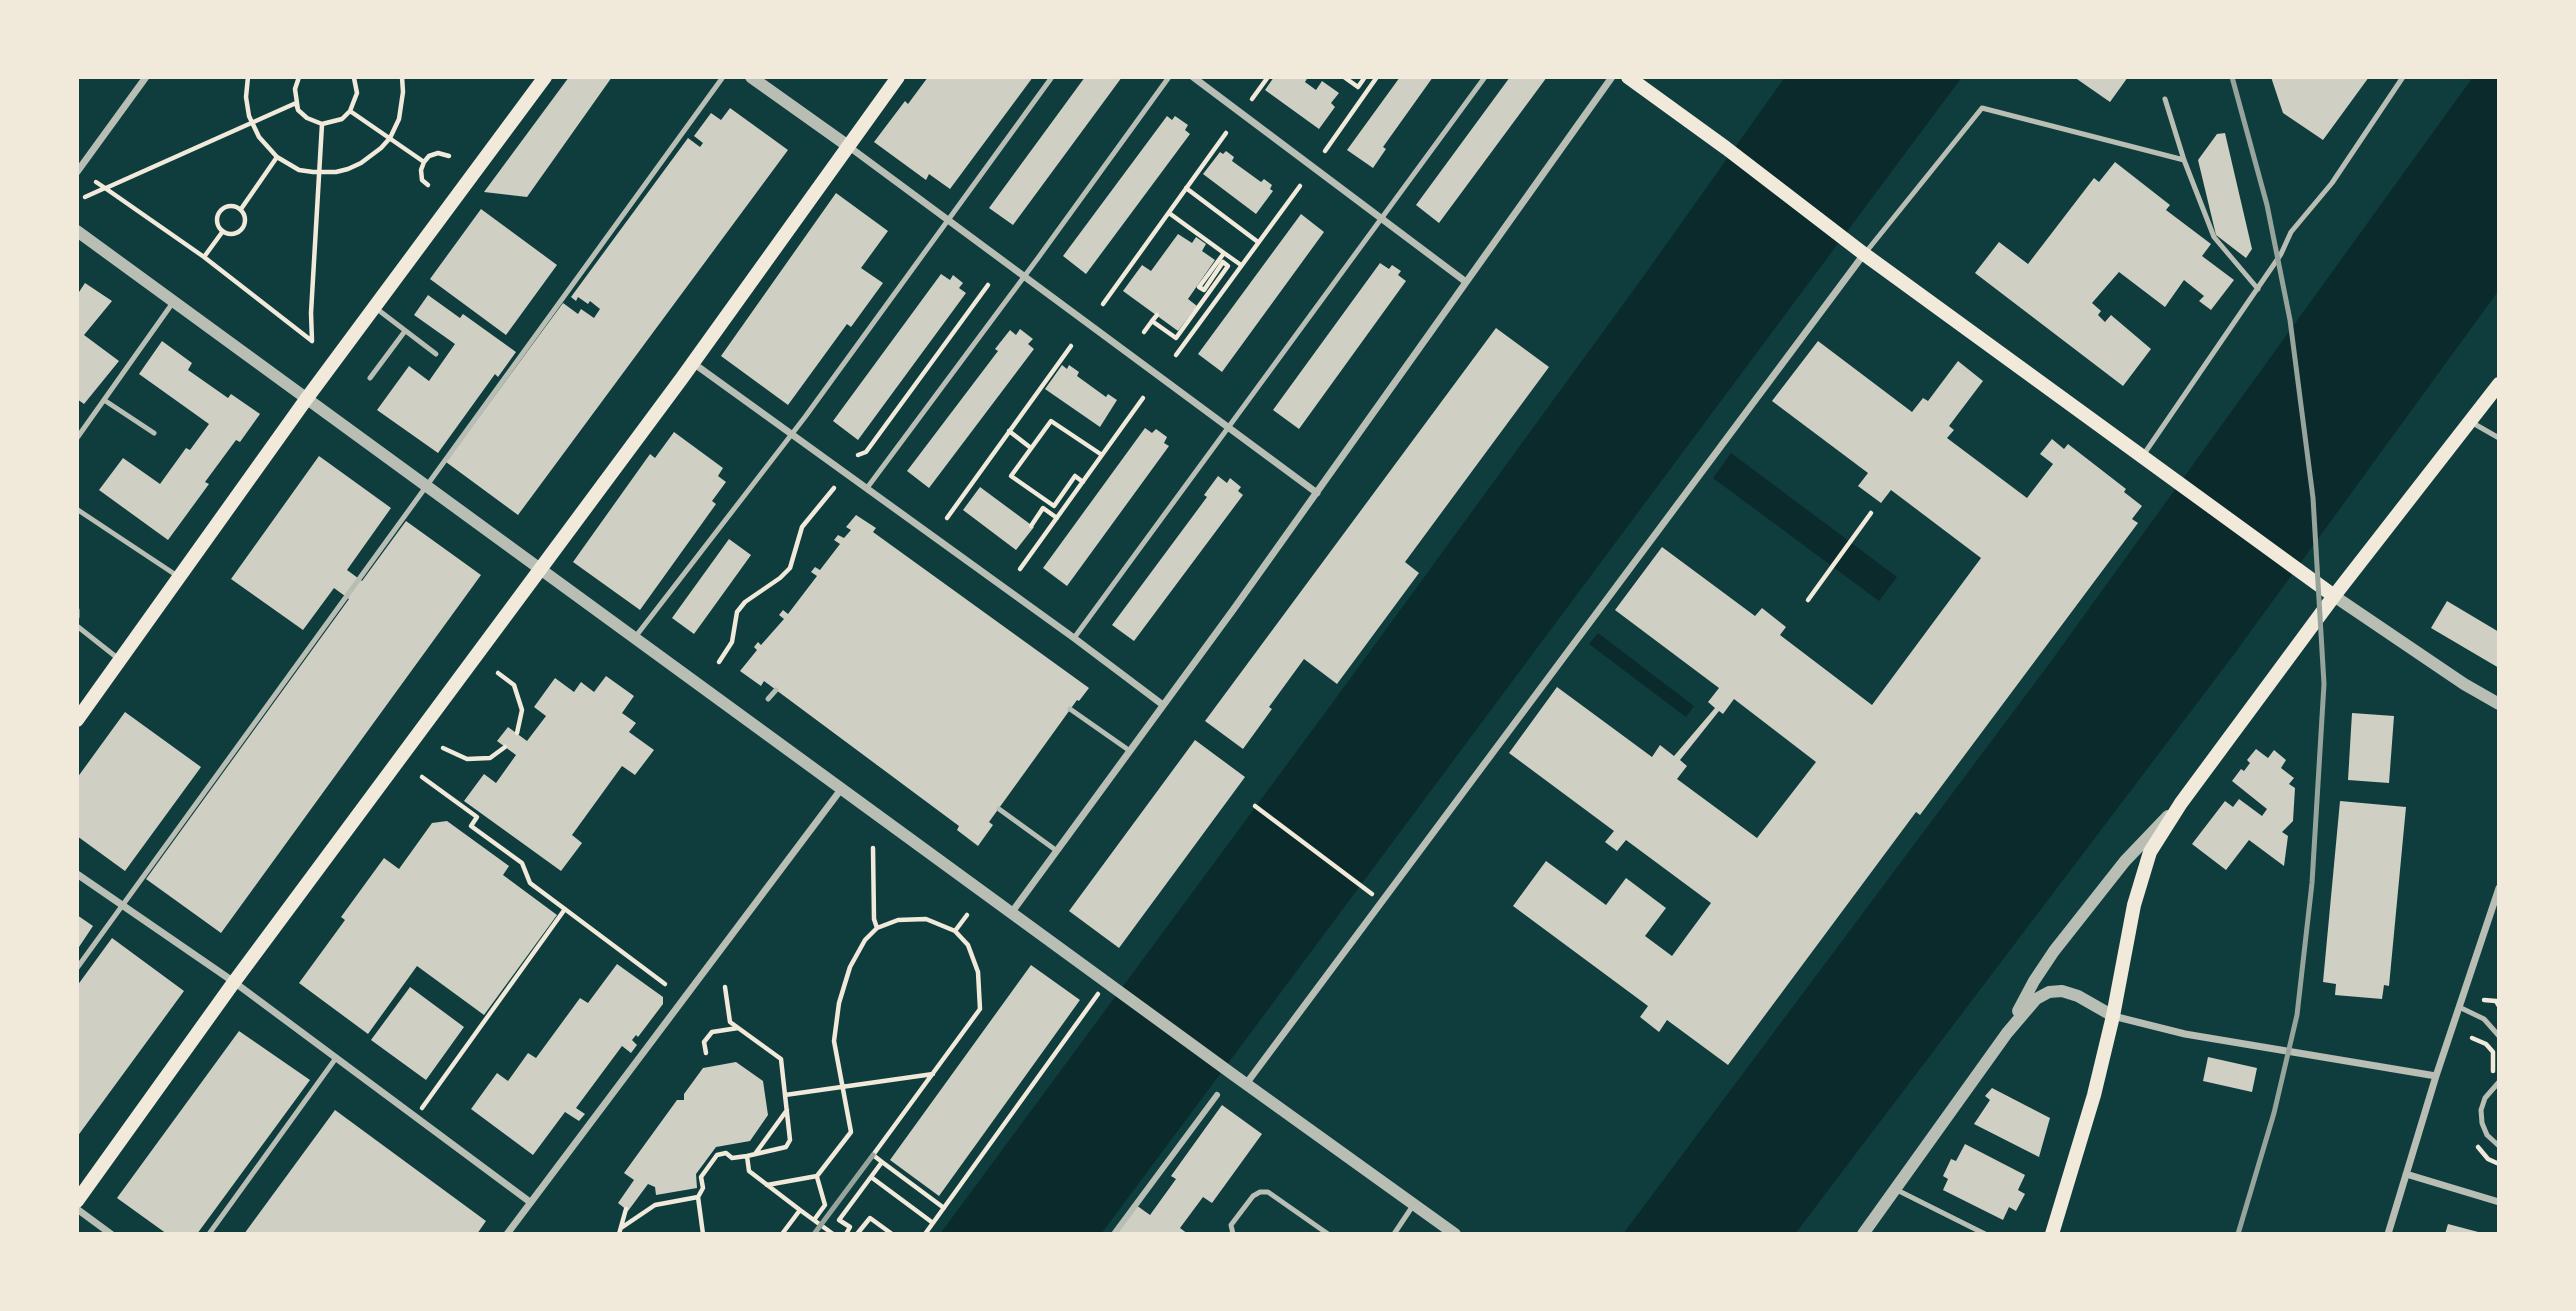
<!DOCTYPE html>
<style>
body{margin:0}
#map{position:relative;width:2576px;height:1311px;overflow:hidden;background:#0f3d3e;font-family:"Fira Sans Condensed",sans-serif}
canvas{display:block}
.frame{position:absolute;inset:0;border:79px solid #f1e9da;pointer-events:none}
</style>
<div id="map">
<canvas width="2576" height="1311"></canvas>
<div class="frame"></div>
</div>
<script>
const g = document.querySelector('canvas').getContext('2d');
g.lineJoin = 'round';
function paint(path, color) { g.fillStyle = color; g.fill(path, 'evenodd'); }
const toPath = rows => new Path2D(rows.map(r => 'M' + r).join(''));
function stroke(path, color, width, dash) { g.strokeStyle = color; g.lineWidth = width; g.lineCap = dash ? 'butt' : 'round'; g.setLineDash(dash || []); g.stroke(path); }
const water = toPath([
 [1785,77,1962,77,1101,1234,940,1234,1336,698,1643,277],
 [2473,77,2499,77,2499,290,2232,657,1795,1234,1623,1234,2049,664],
 [1731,453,1897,577,1879,601,1713,478],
 [1598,633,1694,706,1686,717,1589,644]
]);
const building = toPath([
 [569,77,612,77,527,197,484,192],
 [928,77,1033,77,950,189,929,174,926,180,874,142,905,101,908,104],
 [1085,77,1122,77,1013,225,989,208],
 [1274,77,1308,77,1305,82,1316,90,1322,81,1339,93,1331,103,1335,107,1319,129,1265,90],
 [1400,77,1433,77,1383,147,1386,149,1373,168,1347,150],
 [1510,77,1547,77,1439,223,1416,205],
 [2074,77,2128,77,2110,102],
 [2271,77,2369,77,2323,140,2283,113],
 [730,108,788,150,518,515,446,462,563,303,578,314,581,309,594,318,600,309,590,301,588,304,578,297,576,301,571,297,688,138,700,147,703,143,694,136,711,113,721,120],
 [1167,116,1172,120,1175,116,1188,125,1185,130,1190,134,1086,274,1063,256],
 [2225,133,2252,249,2246,258,2216,235,2198,160,2217,134],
 [1226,151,1234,157,1232,161,1261,182,1264,179,1272,185,1270,189,1273,191,1256,214,1203,174,1220,152,1223,154],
 [2115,162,2170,205,2166,210,2211,244,2202,256,2234,280,2211,310,2199,301,2204,296,2184,280,2165,307,2119,272,2092,303,2101,311,2098,315,2105,322,2111,315,2151,349,2123,386,1975,273,1999,242,2028,264,2094,178,2099,182],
 [836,193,888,231,861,268,883,283,851,327,847,324,788,405,721,356],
 [481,209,557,265,506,335,430,279],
 [1301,214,1324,232,1222,372,1198,354],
 [1178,234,1192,243,1196,237,1206,244,1202,251,1215,260,1188,299,1197,306,1178,331,1123,291,1142,265,1151,271],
 [1380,263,1389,269,1392,265,1401,271,1398,275,1406,281,1299,429,1273,410],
 [941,274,950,280,953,275,963,283,959,288,966,293,858,440,833,421],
 [85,283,112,301,84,335,119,361,84,404,77,399,77,295],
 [428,295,460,318,463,314,516,352,498,377,495,374,438,453,377,410,409,366,429,381,455,344,414,315],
 [1496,328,1549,367,1405,562,1419,573,1337,684,1304,659,1269,707,1272,709,1243,749,1205,721],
 [1020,329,1033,339,1028,344,1034,349,929,488,907,471,998,351,995,349,1010,330,1016,335],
 [162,341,192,363,188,370,228,398,231,394,260,414,240,442,236,440,205,482,209,484,168,540,99,490,123,458,160,484,186,448,190,450,209,424,139,374],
 [1818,341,1912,412,1923,398,1928,401,1958,361,1983,381,1949,426,1954,430,1947,438,2027,498,2053,464,2040,454,2052,439,2064,449,2068,444,2126,489,2124,492,2142,506,2132,519,2138,523,1920,815,1916,812,1728,1065,1667,1020,1659,1032,1640,1017,1648,1006,1513,906,1546,861,1606,905,1626,878,1666,908,1645,936,1672,956,1711,903,1626,840,1617,851,1605,842,1614,831,1509,753,1557,687,1652,757,1660,745,1674,756,1715,708,1708,702,1719,688,1615,610,1662,547,1755,616,1762,608,1786,627,1780,635,1872,705,1981,558,1891,490,1881,503,1858,486,1868,473,1772,401],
 [1734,699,1816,762,1757,838,1677,779,1687,766,1680,760,1719,711,1723,714],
 [1062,365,1067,369,1069,365,1079,372,1077,376,1106,397,1108,394,1117,400,1100,427,1045,389],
 [1145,428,1152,433,1156,429,1167,437,1164,443,1169,446,1067,586,1043,568],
 [674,432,723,468,718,476,726,482,712,501,716,504,640,610,573,562,650,454,655,458],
 [319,456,391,508,347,570,362,581,406,521,481,575,221,933,146,879,349,599,334,588,303,630,231,579],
 [1218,476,1227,483,1230,478,1241,487,1238,491,1243,495,1134,641,1112,625,1207,497,1204,495],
 [980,487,1034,527,1016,550,963,510],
 [856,515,876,528,873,532,1089,688,1079,701,1077,700,989,822,993,825,978,846,957,830,959,826,764,681,761,686,740,671,757,650,754,647,758,642,761,645,784,619,779,615,783,610,788,614,817,576,811,572,815,567,820,570,840,544,834,540,838,535,844,538,851,530,846,527],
 [729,539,751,555,694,634,672,618],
 [2447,601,2499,632,2499,668,2431,628],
 [606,676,634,696,622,713,636,723,629,732,654,750,635,775,622,766,572,835,582,843,561,871,464,801,484,774,496,783,516,755,497,741,508,727,527,741,546,716,534,707,555,678,574,692,581,682,594,692],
 [125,712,201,767,125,871,77,836,77,778],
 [2352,713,2394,716,2389,783,2348,780],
 [1195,740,1245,777,1119,948,1069,911],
 [2256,749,2268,758,2274,750,2286,760,2281,768,2294,778,2289,784,2295,788,2293,821,2282,832,2288,836,2284,866,2249,840,2226,870,2192,844,2225,801,2233,807,2239,799,2262,816,2267,809,2232,781,2241,769,2244,771,2250,763,2247,760],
 [2340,801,2406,807,2389,986,2384,985,2382,999,2335,995,2336,984,2323,982],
 [447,821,509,866,503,875,557,915,484,1015,417,966,368,1034,299,983,345,920,341,917,384,858,399,869,432,823],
 [77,915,93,926,77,950],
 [112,938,184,991,77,1137,77,986],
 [617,964,663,997,663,1004,638,1037,636,1035,632,1040,637,1045,631,1053,622,1046,576,1108,585,1114,579,1121,565,1112,533,1155,471,1109,497,1073,508,1081,528,1053,536,1058,580,998,588,1003],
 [1031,965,1080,1000,939,1196,890,1160],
 [410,987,464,1027,426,1080,371,1040],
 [239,1031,310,1080,197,1234,167,1234,117,1198],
 [2208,1057,2257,1068,2252,1092,2203,1081],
 [736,1062,763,1081,768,1115,750,1141,716,1147,696,1174,697,1188,656,1195,655,1187,648,1184,628,1211,618,1203,634,1180,624,1173,677,1100,684,1100,684,1094,703,1068],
 [1992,1088,2050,1118,2039,1157,1974,1124,1990,1100,1985,1096],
 [1222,1105,1262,1134,1212,1203,1203,1197,1180,1228,1188,1234,1115,1234,1136,1205,1150,1215,1176,1179,1171,1176],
 [335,1110,486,1221,477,1234,244,1234],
 [1965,1144,2025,1175,2018,1190,2025,1194,2016,1211,2009,1207,2003,1220,1943,1190,1948,1179,1943,1176,1951,1159,1956,1161],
 [2448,1224,2482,1233,2482,1234,2445,1234]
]);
const path = toPath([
 [248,77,246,97,249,116,259,137,277,157,299,170,313,172,336,172,348,169,361,163,381,148,390,138,399,119,403,92,402,77],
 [299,77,295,89,298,110,307,118,322,124,342,119,350,111,357,93,354,78],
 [1344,77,1358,87,1365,77],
 [1252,99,1268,77],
 [350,111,424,162,421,170,422,180,428,185],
 [1325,151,1377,77],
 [424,162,429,156,438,153,449,156],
 [105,188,204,257,312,341],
 [106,188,296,103,298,110],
 [1186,188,1258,242],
 [85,197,105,188,96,182],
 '217 220a14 14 0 1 1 28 0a14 14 0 1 1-28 0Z',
 [241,209,277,157],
 [1224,253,1241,265],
 [204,257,223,231],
 [1103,304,1226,133],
 [1152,321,1157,315],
 [1144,332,1152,321,1176,338,1228,266,1223,262,1204,290,1199,287,1224,253,1169,213],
 [312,341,311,313,322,124],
 [1176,355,1300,186],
 [1009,431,1031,448],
 [858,455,866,452,988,285],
 [1083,482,1075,476,1054,506,1011,476,1051,421,1102,455],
 [947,518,1071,346],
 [1031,526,1043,508,1057,518],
 [1020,569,1143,398],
 [1808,600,1871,513],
 [719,662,732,642,737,612,745,602,780,578,790,568,802,527,834,488],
 [498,673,514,685,522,710,517,733],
 [443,748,467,759,490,758,505,747],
 [422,777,477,817,471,826,522,863,530,883,665,984],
 [1255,806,1372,894],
 [873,848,874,919,877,928],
 [955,931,967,915],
 [2484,1000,2496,1001,2499,1006],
 [2472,1038,2486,1044,2493,1052,2493,1071],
 [706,1053,704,1042,712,1032,738,1028],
 [785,1095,933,1074],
 [422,1108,565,909],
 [2478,1147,2488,1159,2499,1164],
 [755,1154,787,1110],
 [747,1156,749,1171,800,1210,782,1234],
 [871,1177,933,1223],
 [767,1185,817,1176,851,1132,834,1041,839,1003,850,967,865,940,877,928,898,920,926,919,955,931,968,945,978,972,980,1009,873,1155,882,1162],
 [800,1210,833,1234],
 [814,1220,825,1205,817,1177],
 [621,1228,655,1205,698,1197],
 [619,1234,626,1209],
 [703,1234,698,1197,703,1188,701,1177,717,1155,726,1153,732,1158,747,1156,786,1147,790,1140,781,1059,730,1022,725,987],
 [846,1234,850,1227,839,1220,882,1162,944,1208],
 [857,1234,870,1218,892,1234],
 [925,1234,1098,994]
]);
const service = toPath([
 [2165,99,2184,160,2214,237,2258,289],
 [1866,252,1982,108,2184,160],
 [377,309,436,354],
 [370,378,405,331],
 [104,400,154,433],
 [2471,422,2499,438],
 [77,438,174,301],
 [2144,454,2281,254,2291,232,2332,183,2403,77],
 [867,488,1038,258,1169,77],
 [78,510,179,577],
 [77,610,77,617],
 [77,626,120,660],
 [636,636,805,417,1052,77],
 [1074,638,1485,77],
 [768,699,776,690],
 [1070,709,1130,751],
 [999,809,1057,851],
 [77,968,723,77],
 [2459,1007,2484,1019,2499,1036],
 [2499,1082,2485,1098,2481,1110,2482,1123,2487,1135,2499,1146],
 [1897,1190,1985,1234],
 [209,1234,336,1058],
 [1233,1234,1231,1225,1253,1196,1260,1192,1268,1192,1328,1234],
 [1394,1234,1414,1204]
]);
const pedestrian = toPath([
 [1114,1234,1217,1095]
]);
const minor = toPath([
 [1193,77,1466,282],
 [848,146,1317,493],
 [77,172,146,77],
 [693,363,1074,638,1163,705],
 [77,874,234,982,530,1202],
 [1012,912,1233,610,1612,77],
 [2113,1016,2185,1034,2436,1076],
 [1246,1084,1864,254],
 [2406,1174,2499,1202],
 [77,1209,111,1234],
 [507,1234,842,788],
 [2388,1234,2436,1076,2499,888]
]);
const tertiary = toPath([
 [751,77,848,146],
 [77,231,1235,1076,1455,1234],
 [2334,596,2464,684,2499,704],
 [2018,1011,2034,981,2054,951,2125,861,2168,816],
 [1863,1234,2007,1033,2036,999,2049,992,2062,991,2078,996,2113,1016]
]);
const secondary = toPath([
 [1628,77,1726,148,1864,254,2334,596],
 [77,720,307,398,545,77],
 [77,1201,234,982,682,378,898,77],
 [2052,1234,2094,1095,2113,1016,2134,905,2150,852,2181,803,2334,596,2499,384]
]);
const rail = toPath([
 [2232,77,2267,205,2290,320,2313,498,2324,684,2312,883,2297,1015,2274,1113,2238,1234],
 [814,1234,873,1155]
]);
paint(water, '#0a2a2b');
paint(building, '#cfcfc3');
stroke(path, '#f1e9da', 4.5);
stroke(service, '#b8beb3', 5);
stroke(pedestrian, '#b8beb3', 6);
stroke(minor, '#b8beb3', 7);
stroke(tertiary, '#b8beb3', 12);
stroke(secondary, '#f1e9da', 14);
stroke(rail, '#97a49c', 5);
</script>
